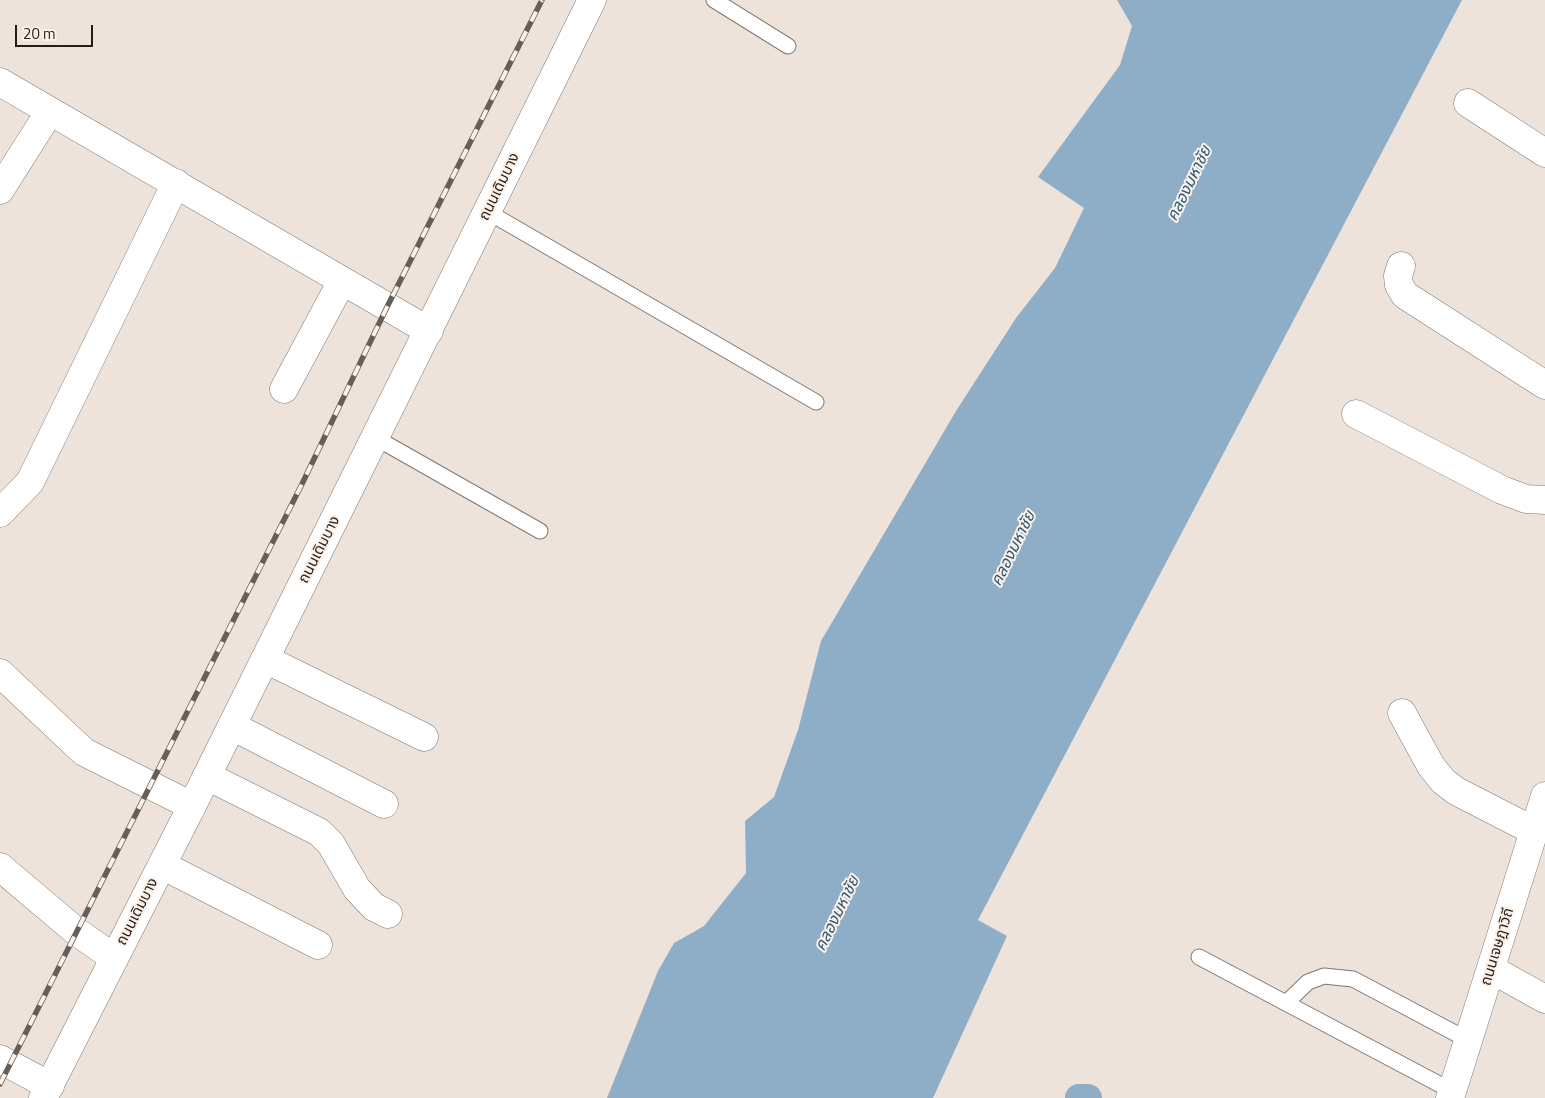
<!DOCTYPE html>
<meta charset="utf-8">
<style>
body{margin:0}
#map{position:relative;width:1545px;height:1098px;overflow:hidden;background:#eee3da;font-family:"Titillium Web",sans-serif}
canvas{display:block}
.scale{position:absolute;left:15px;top:25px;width:78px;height:22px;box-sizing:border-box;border:2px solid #221e1b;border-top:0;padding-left:6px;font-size:15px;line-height:18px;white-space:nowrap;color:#221e1b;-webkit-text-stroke:4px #fcf0e7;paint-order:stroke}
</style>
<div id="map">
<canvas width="1545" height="1098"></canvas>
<div class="scale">20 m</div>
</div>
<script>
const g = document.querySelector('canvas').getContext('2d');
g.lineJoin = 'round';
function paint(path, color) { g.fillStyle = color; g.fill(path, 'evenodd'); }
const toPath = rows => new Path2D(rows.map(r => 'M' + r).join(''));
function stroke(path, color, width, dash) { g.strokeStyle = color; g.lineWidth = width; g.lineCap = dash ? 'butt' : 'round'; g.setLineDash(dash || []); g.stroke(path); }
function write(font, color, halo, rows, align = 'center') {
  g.font = font + ' "Titillium Web","Noto Sans Thai",sans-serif'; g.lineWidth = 4; g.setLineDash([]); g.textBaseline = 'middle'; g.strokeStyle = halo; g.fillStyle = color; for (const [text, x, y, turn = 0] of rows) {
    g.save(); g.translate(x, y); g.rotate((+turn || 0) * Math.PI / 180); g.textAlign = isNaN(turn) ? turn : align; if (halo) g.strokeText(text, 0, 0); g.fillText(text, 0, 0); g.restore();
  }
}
const water = toPath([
 [1117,0,1462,0,978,920,1007,936,933,1098,607,1098,658,971,674,943,704,926,746,873,745,821,774,797,798,730,821,641,956,411,1016,318,1055,268,1084,208,1038,177,1120,65,1132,26]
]);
const canal = toPath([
 [1079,1098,1088,1098]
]);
const service = toPath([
 [714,0,788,46],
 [488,212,816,402],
 [376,438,540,531],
 [1199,957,1452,1091],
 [1286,1003,1308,982,1324,976,1353,979,1468,1040]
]);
const minor = toPath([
 [0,82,429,331],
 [1468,103,1545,153],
 [0,190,50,111],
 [1401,266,1398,276,1399,285,1405,295,1545,385],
 [284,389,342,281],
 [1356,414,1502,490,1526,499,1545,500],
 [0,513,30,482,176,183],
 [265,659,424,737],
 [0,673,84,752,192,806],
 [1402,713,1431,766,1443,781,1456,791,1534,831],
 [232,726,384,804],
 [207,776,319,832,331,844,357,889,374,907,388,914],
 [162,865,318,945],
 [0,867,77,932,114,958],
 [1491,969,1545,999],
 [0,1059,50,1086]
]);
const tertiary = toPath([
 [43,1098,192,806,592,0],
 [1450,1098,1545,796]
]);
const rail = toPath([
 [0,1084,302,484,387,307,542,0]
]);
const streetNames = [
 ["ถนนเดิมบาง",500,187,-64],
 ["ถนนเดิมบาง",320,550,-63],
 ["ถนนเดิมบาง",138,912,-63],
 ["ถนนเจษฎาวิถี",1498,947,-73]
];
const waterNames = [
 ["คลองมหาชัย",1190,184,-64],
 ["คลองมหาชัย",1014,549,-64],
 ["คลองมหาชัย",838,914,-64]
];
paint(water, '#8eaec8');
stroke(canal, '#8eaec8', 28);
stroke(service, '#81776f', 17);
stroke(minor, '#81776f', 29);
stroke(tertiary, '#81776f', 29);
stroke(service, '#fff', 15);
stroke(minor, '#fff', 28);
stroke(tertiary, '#fff', 28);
stroke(rail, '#655f5a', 5.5);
stroke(rail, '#fcf0e7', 4, [11]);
write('15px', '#221e1b', '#fcf0e7', streetNames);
write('italic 16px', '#23577b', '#fcf0e7', waterNames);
</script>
